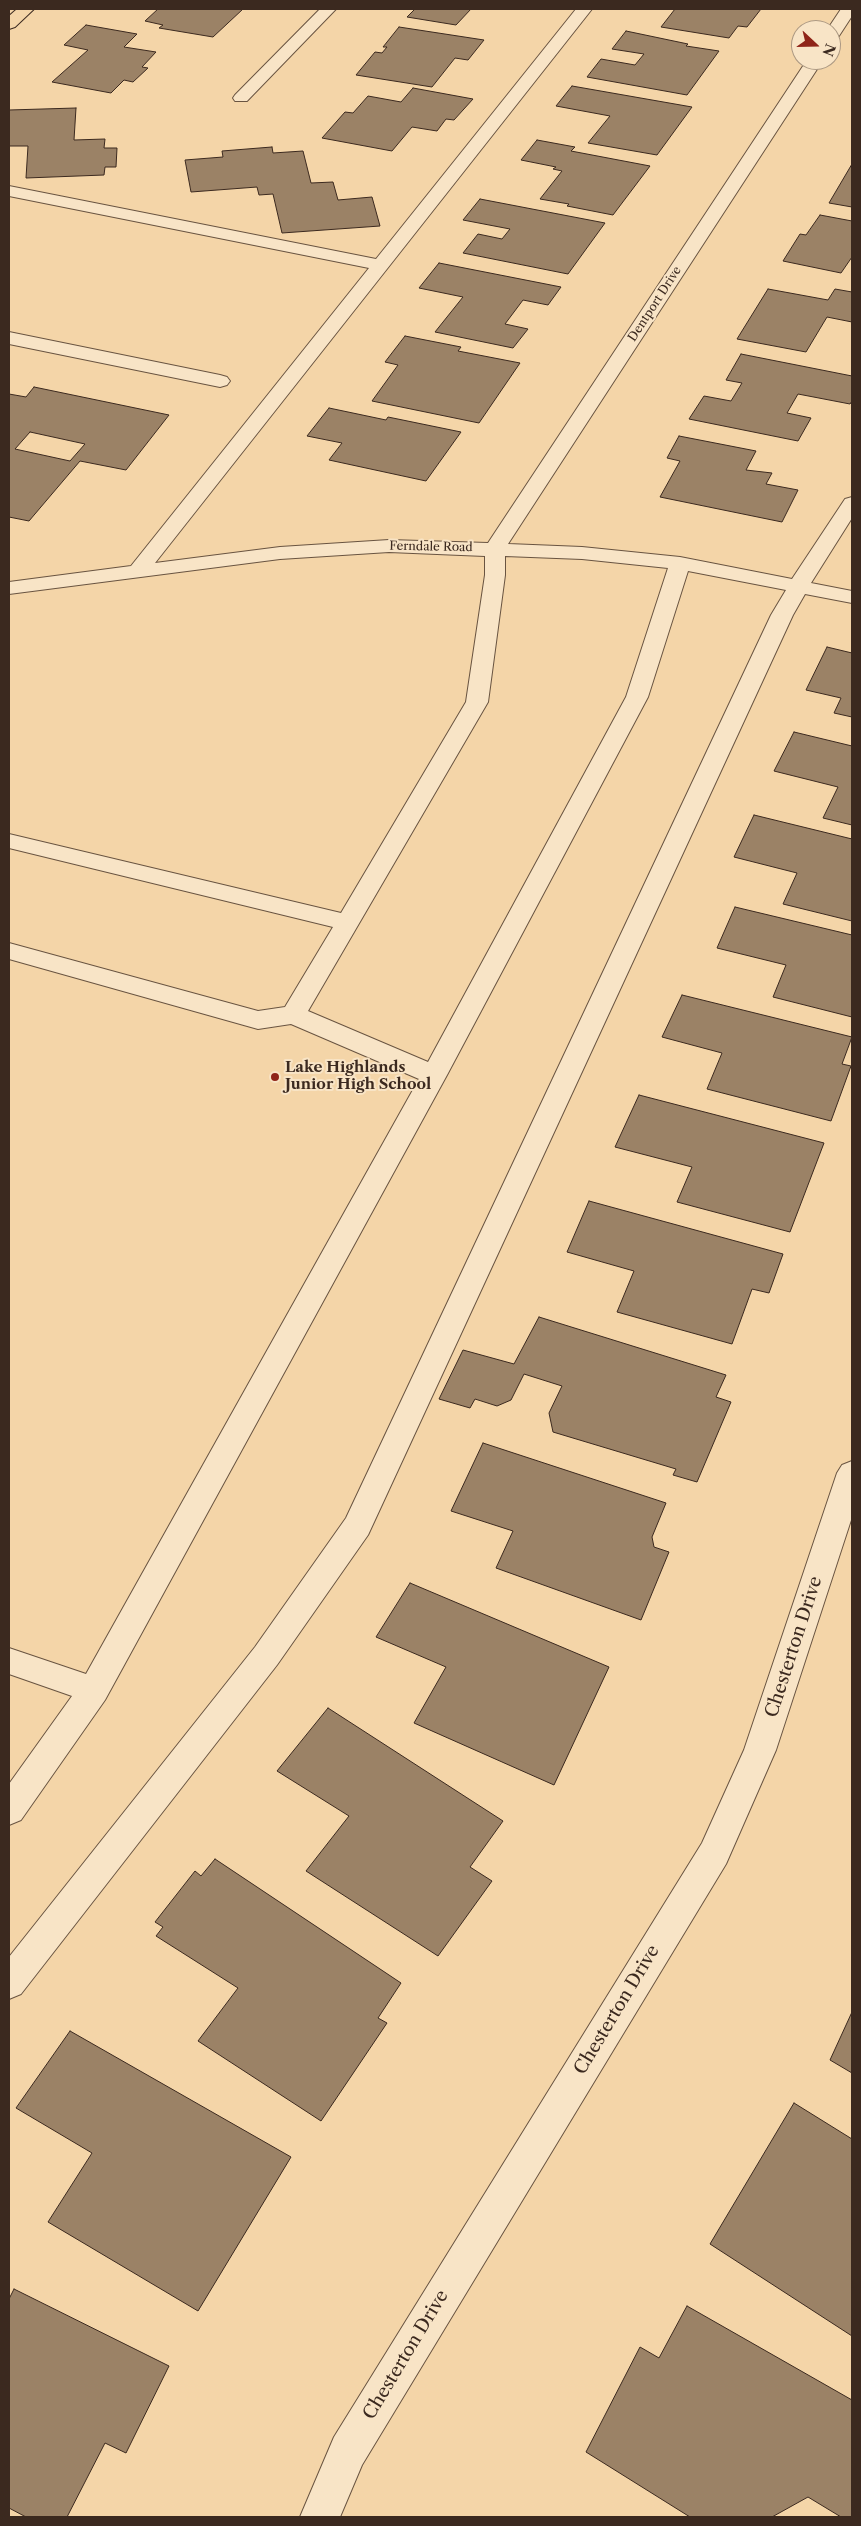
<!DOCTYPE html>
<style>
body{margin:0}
#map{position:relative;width:861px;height:2526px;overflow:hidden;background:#f4d5a8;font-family:"Libre Caslon Text",serif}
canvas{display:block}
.frame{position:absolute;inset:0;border:10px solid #3b291f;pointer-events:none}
.north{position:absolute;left:791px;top:20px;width:50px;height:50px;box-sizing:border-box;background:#f8e4c6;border:1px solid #ac9983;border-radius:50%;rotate:111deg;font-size:14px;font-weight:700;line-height:20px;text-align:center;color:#3b291f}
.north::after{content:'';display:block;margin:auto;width:18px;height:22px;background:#8f2418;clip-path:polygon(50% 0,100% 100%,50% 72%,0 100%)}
</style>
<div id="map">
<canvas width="861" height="2526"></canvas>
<div class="frame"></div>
<div class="north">N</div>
</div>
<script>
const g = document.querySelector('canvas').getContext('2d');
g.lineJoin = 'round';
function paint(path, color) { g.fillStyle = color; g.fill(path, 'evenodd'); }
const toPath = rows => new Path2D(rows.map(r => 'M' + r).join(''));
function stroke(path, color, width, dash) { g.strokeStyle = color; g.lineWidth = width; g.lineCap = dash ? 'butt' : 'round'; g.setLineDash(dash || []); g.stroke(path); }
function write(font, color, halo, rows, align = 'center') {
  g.font = font + ' "Libre Caslon Text",serif'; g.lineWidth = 4; g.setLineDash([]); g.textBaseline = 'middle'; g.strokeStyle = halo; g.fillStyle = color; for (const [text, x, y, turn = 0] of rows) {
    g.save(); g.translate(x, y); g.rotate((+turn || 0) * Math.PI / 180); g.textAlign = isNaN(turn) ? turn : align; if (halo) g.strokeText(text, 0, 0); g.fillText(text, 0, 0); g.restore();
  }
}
const building = toPath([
 [158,9,243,9,213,37,159,28,163,25,145,21,158,9],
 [415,9,471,9,456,25,407,17,415,9],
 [675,9,761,9,747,27,738,26,729,38,661,27,675,9],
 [86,25,137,34,124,47,156,52,142,67,148,68,133,82,124,80,111,93,52,82,88,50,64,45,86,25],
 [399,27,484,40,468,60,455,58,432,87,356,75,375,52,382,53,387,47,383,47,399,27],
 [626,31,688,44,686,46,719,51,687,95,587,77,601,59,635,65,644,54,612,49,626,31],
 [572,86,692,107,657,155,588,143,610,116,556,106,572,86],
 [413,88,473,99,454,120,446,119,437,131,412,127,392,151,322,138,345,112,353,113,368,96,401,102,413,88],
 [76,108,74,140,105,139,104,148,117,148,116,167,105,167,104,175,26,178,28,146,9,146,9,110,76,108],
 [537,140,575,147,571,151,650,166,613,215,567,206,569,204,540,199,562,171,553,169,556,167,521,160,537,140],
 [272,147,273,153,303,151,311,183,333,182,338,200,372,197,380,226,282,233,273,194,259,195,257,187,191,192,185,160,223,157,222,151,272,147],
 [852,164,852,207,829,203,852,164],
 [480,199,605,223,568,274,463,253,478,234,502,239,510,229,463,220,480,199],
 [820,215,852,221,852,257,841,273,783,261,800,234,806,235,820,215],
 [439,263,561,287,548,305,523,300,505,324,528,329,513,348,435,332,463,297,419,288,439,263],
 [768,289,828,300,835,289,852,292,852,322,827,317,806,352,737,339,768,289],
 [405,336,461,347,458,351,520,363,479,423,372,401,398,365,385,362,405,336],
 [741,354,852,376,852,401,850,404,798,394,787,413,811,418,798,441,689,419,704,396,731,401,742,383,726,380,741,354],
 [34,387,169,415,126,470,80,461,29,521,9,517,9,394,26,397,34,387],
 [30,432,85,444,70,461,15,449,30,432],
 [329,408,386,420,388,417,461,432,426,481,329,460,342,443,307,436,329,408],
 [679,436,756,451,746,470,772,473,766,484,798,490,782,522,660,497,680,461,667,458,679,436],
 [827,647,852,653,852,717,834,713,841,698,806,690,827,647],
 [794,732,852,746,852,825,823,818,838,787,774,771,794,732],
 [754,815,852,839,852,921,783,904,797,873,734,857,754,815],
 [735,907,852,935,852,1017,773,997,786,965,717,948,735,907],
 [682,995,852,1037,842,1064,851,1066,831,1121,707,1089,722,1053,662,1037,682,995],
 [639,1095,824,1143,790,1232,677,1202,692,1167,615,1147,639,1095],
 [589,1201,783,1254,769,1293,752,1289,732,1344,617,1312,634,1271,567,1252,589,1201],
 [539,1317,726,1375,716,1397,731,1402,697,1482,673,1475,676,1469,553,1432,549,1413,562,1386,524,1374,511,1400,497,1406,475,1399,470,1408,439,1399,463,1350,514,1364,539,1317],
 [483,1443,666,1503,652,1537,654,1547,669,1552,641,1620,496,1568,513,1531,451,1511,483,1443],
 [410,1583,609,1667,554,1785,414,1723,446,1667,376,1637,410,1583],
 [328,1708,503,1821,470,1867,492,1881,438,1956,306,1871,349,1816,277,1771,328,1708],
 [215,1859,401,1983,378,2018,387,2023,321,2121,198,2041,238,1988,156,1936,163,1927,155,1922,195,1871,201,1876,215,1859],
 [852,2012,852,2073,830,2060,852,2012],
 [70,2031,291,2157,198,2311,48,2222,92,2153,16,2108,70,2031],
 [794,2103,852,2139,852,2336,710,2244,794,2103],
 [14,2289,169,2366,126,2453,105,2443,67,2517,26,2517,9,2508,9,2299,14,2289],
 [687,2306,852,2400,852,2517,841,2517,808,2497,772,2517,690,2517,586,2452,640,2347,659,2358,687,2306]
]);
const minor = toPath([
 [320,9,336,9,247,101,235,101,233,98,235,95,320,9],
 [576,9,592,9,155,563,280,547,389,540,488,543,807,60,823,60,508,544,582,547,680,557,792,579,845,499,852,497,852,518,811,583,852,591,852,603,805,594,793,615,368,1535,277,1665,21,1994,9,1999,9,1957,255,1647,346,1518,771,615,786,590,688,571,648,697,447,1075,105,1700,21,1820,9,1825,9,1784,72,1696,9,1674,9,1648,86,1674,419,1079,291,1024,258,1029,9,959,9,943,258,1011,285,1007,333,927,9,848,9,834,341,913,466,702,485,575,485,556,389,552,280,559,9,594,9,582,131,566,369,268,9,196,9,186,376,259,576,9],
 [505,556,582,559,668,568,626,697,428,1062,308,1011,488,702,505,575,505,556],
 [841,9,852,9,852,16,837,39,831,41,831,30,827,30,841,9],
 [9,332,220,375,227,377,230,381,227,385,220,387,9,344,9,332],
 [852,1461,852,1517,776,1750,726,1864,362,2465,340,2517,300,2517,334,2437,702,1843,744,1750,837,1473,842,1465,852,1461]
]);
const major = toPath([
 [17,9,34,9,15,27,9,29,9,16,17,9]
]);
const markers = [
 [275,1077,5,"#8f2418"]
];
const farStreetnames = [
 ["Dentport Drive",655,304,-57],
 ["Ferndale Road",431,547,1]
];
const poiNames = [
 ["Lake Highlands",285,1068],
 ["Junior High School",285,1085]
];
const nearStreetnames = [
 ["Chesterton Drive",794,1647,-72],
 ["Chesterton Drive",617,2010,-59],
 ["Chesterton Drive",406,2355,-59]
];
paint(building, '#9b8266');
stroke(building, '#3b291f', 1);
stroke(minor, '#695441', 2);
stroke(major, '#3b291f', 2);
paint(minor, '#f8e4c6');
paint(major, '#f4d5a8');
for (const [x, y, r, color] of markers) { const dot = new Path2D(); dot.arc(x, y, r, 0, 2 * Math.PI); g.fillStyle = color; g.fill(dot); stroke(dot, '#f8e4c6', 2); }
write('12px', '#3b291f', '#f8e4c6', farStreetnames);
write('bold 15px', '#3b291f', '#f8e4c6', poiNames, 'left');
write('18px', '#3b291f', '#f8e4c6', nearStreetnames);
</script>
